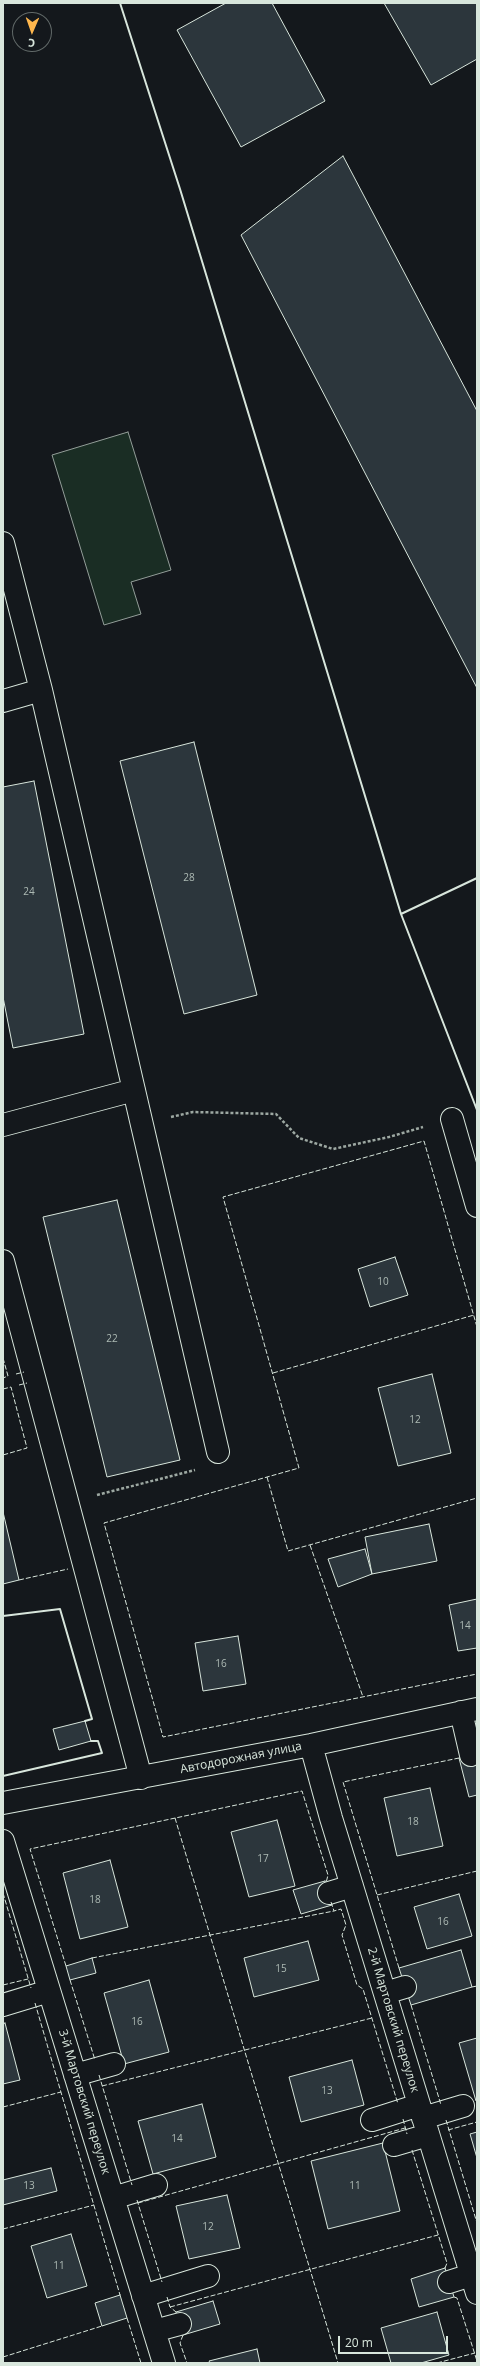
<!DOCTYPE html>
<meta charset="utf-8">
<style>
body{margin:0}
#map{position:relative;width:480px;height:2366px;overflow:hidden;background:#14181c;font-family:"Open Sans",sans-serif}
canvas{display:block}
.frame{position:absolute;inset:0;border:4px solid #d8e6dc;pointer-events:none}
.north{position:absolute;left:12px;top:12px;width:40px;height:40px;box-sizing:border-box;background:#14181c;border:1px solid #626a69;border-radius:50%;rotate:182deg;font-size:11px;font-weight:700;line-height:16px;text-align:center;color:#d8e6dc}
.north::after{content:'';display:block;margin:auto;width:14px;height:18px;background:#ffb74d;clip-path:polygon(50% 0,100% 100%,50% 72%,0 100%)}
.scale{position:absolute;left:338px;top:2336px;width:110px;height:18px;box-sizing:border-box;border:2px solid #d8e6dc;border-top:0;padding-left:5px;font-size:12px;line-height:14px;white-space:nowrap;color:#d8e6dc;-webkit-text-stroke:3px #14181c;paint-order:stroke}
</style>
<div id="map">
<canvas width="480" height="2366"></canvas>
<div class="frame"></div>
<div class="north">С</div>
<div class="scale">20 m</div>
</div>
<script>
const g = document.querySelector('canvas').getContext('2d');
g.lineJoin = 'round';
function paint(path, color) { g.fillStyle = color; g.fill(path, 'evenodd'); }
const toPath = rows => new Path2D(rows.map(r => 'M' + r).join(''));
function stroke(path, color, width, dash) { g.strokeStyle = color; g.lineWidth = width; g.lineCap = dash ? 'butt' : 'round'; g.setLineDash(dash || []); g.stroke(path); }
function write(font, color, halo, rows, align = 'center') {
  g.font = font + ' "Open Sans",sans-serif'; g.lineWidth = 3; g.setLineDash([]); g.textBaseline = 'middle'; g.strokeStyle = halo; g.fillStyle = color; for (const [text, x, y, turn = 0] of rows) {
    g.save(); g.translate(x, y); g.rotate((+turn || 0) * Math.PI / 180); g.textAlign = isNaN(turn) ? turn : align; if (halo) g.strokeText(text, 0, 0); g.fillText(text, 0, 0); g.restore();
  }
}
const green = toPath([
 [128,432,171,570,131,582,141,614,104,625,52,455,128,432]
]);
const building = toPath([
 [226,3,272,3,325,101,241,147,177,30,226,3],
 [384,3,477,3,477,59,431,85,384,3],
 [343,156,477,411,477,688,241,235,343,156],
 [194,742,257,995,184,1014,120,761,194,742],
 [34,781,84,1034,13,1048,3,997,3,787,34,781],
 [117,1200,180,1460,107,1477,43,1217,117,1200],
 [395,1257,408,1295,370,1307,358,1269,395,1257],
 [432,1374,451,1453,398,1466,378,1388,432,1374],
 [3,1512,19,1580,3,1584,3,1512],
 [429,1524,437,1561,372,1574,365,1537,429,1524],
 [365,1549,372,1574,338,1587,328,1559,365,1549],
 [477,1599,477,1648,458,1651,449,1605,477,1599],
 [238,1636,246,1684,203,1691,195,1643,238,1636],
 [85,1721,91,1741,59,1750,53,1729,85,1721],
 [477,1754,477,1795,469,1797,459,1758,477,1754],
 [430,1788,443,1846,397,1856,384,1798,430,1788],
 [277,1820,295,1886,249,1897,231,1832,277,1820],
 [110,1860,128,1927,80,1939,63,1873,110,1860],
 [325,1881,332,1905,301,1914,293,1890,325,1881],
 [459,1894,472,1936,427,1949,414,1907,459,1894],
 [308,1941,319,1980,254,1997,244,1958,308,1941],
 [461,1950,472,1987,411,2005,399,1968,461,1950],
 [92,1958,96,1973,70,1980,66,1966,92,1958],
 [149,1980,169,2052,124,2064,104,1993,149,1980],
 [5,2023,20,2080,3,2084,3,2024,5,2023],
 [477,2038,477,2101,476,2101,459,2043,477,2038],
 [352,2060,364,2105,301,2122,289,2077,352,2060],
 [202,2104,216,2157,153,2174,138,2121,202,2104],
 [477,2132,477,2158,470,2134,477,2132],
 [383,2143,400,2211,328,2229,311,2161,383,2143],
 [51,2168,57,2191,3,2205,3,2180,51,2168],
 [227,2195,240,2248,189,2259,176,2206,227,2195],
 [71,2234,87,2286,47,2298,31,2246,71,2234],
 [445,2268,454,2297,419,2307,411,2279,445,2268],
 [120,2295,127,2318,102,2326,95,2303,120,2295],
 [213,2301,220,2324,183,2335,176,2312,213,2301],
 [437,2312,449,2355,421,2363,391,2363,381,2328,437,2312],
 [257,2349,260,2363,210,2363,209,2361,257,2349]
]);
const path = toPath([
 [171,1117,193,1112,276,1114,299,1138,333,1149,389,1137,423,1127],
 [97,1495,195,1470]
]);
const minor = toPath([
 [3,543,41,690],
 [3,701,41,690,218,1452],
 [452,1119,477,1206],
 [3,1125,134,1090],
 [3,1261,141,1778],
 [461,1712,471,1755],
 [311,1745,331,1818,477,2293],
 [3,1803,311,1745,477,1709],
 [3,1841,164,2363],
 [329,1893,352,1886],
 [385,1993,405,1987],
 [3,2005,49,1991],
 [75,2075,114,2064],
 [423,2118,463,2106],
 [372,2120,419,2105],
 [394,2145,428,2135],
 [113,2198,156,2185],
 [449,2282,471,2275],
 [143,2296,208,2276],
 [154,2331,180,2324]
]);
const fence = toPath([
 [477,1327,424,1141,223,1197,299,1468,104,1523,163,1737,477,1674],
 [3,1358,8,1376,3,1378],
 [273,1373,474,1315],
 [16,1374,24,1372],
 [19,1385,27,1383],
 [3,1389,11,1387,27,1448,3,1455],
 [267,1477,288,1551,477,1498],
 [310,1545,363,1697],
 [19,1580,68,1569],
 [175,1818,338,2363],
 [3,1893,31,1988],
 [377,1895,477,1871],
 [331,1902,334,1911,341,1909,346,1925,342,1935,357,1985,363,1989,398,2104],
 [92,1958,334,1911],
 [66,1966,30,1849,302,1791,328,1875,326,1883],
 [399,1968,343,1782,459,1758],
 [70,1980,95,2060],
 [3,1985,28,1979],
 [472,1987,477,1986],
 [35,2003,120,2295],
 [411,2005,441,2105],
 [99,2075,132,2185],
 [102,2086,372,2018],
 [3,2107,61,2092],
 [403,2119,407,2134],
 [446,2120,477,2223],
 [448,2130,477,2122],
 [412,2150,447,2263,445,2268],
 [137,2200,162,2282],
 [138,2203,405,2128],
 [3,2229,94,2205],
 [167,2297,170,2307,176,2312],
 [454,2297,457,2298,477,2361],
 [170,2307,438,2235],
 [127,2318,141,2363],
 [183,2335,180,2343,187,2363],
 [3,2357,102,2326],
 [437,2363,475,2353]
]);
const wall = toPath([
 [120,3,180,189,401,914,477,1110],
 [401,914,477,878],
 [3,1616,60,1609,92,1719,85,1721],
 [3,1776,102,1753,98,1741,91,1741]
]);
const numberNames = [
 ["28",189,878],
 ["24",29,892],
 ["10",383,1282],
 ["22",112,1339],
 ["12",415,1420],
 ["14",465,1626],
 ["16",221,1664],
 ["18",413,1822],
 ["17",263,1859],
 ["18",95,1900],
 ["16",443,1922],
 ["15",281,1969],
 ["16",137,2022],
 ["13",327,2091],
 ["14",177,2139],
 ["13",29,2186],
 ["11",355,2186],
 ["12",208,2227],
 ["11",59,2266]
];
const streetNames = [
 ["Автодорожная улица",241,1758,-11],
 ["2-й Мартовский переулок",393,2020,73],
 ["3-й Мартовский переулок",84,2102,73]
];
paint(green, '#1a2d24');
stroke(green, '#939e99', 1);
paint(building, '#2c363c');
stroke(building, '#d8e6dc', 1);
stroke(minor, '#d8e6dc', 24);
stroke(path, '#9da8a2', 2.5, [3, 2]);
stroke(minor, '#14181c', 22);
stroke(fence, '#d8e6dc', 1, [5, 2]);
stroke(wall, '#d8e6dc', 2);
write('10px', '#adbab4', null, numberNames);
write('12px', '#d8e6dc', '#14181c', streetNames);
</script>
